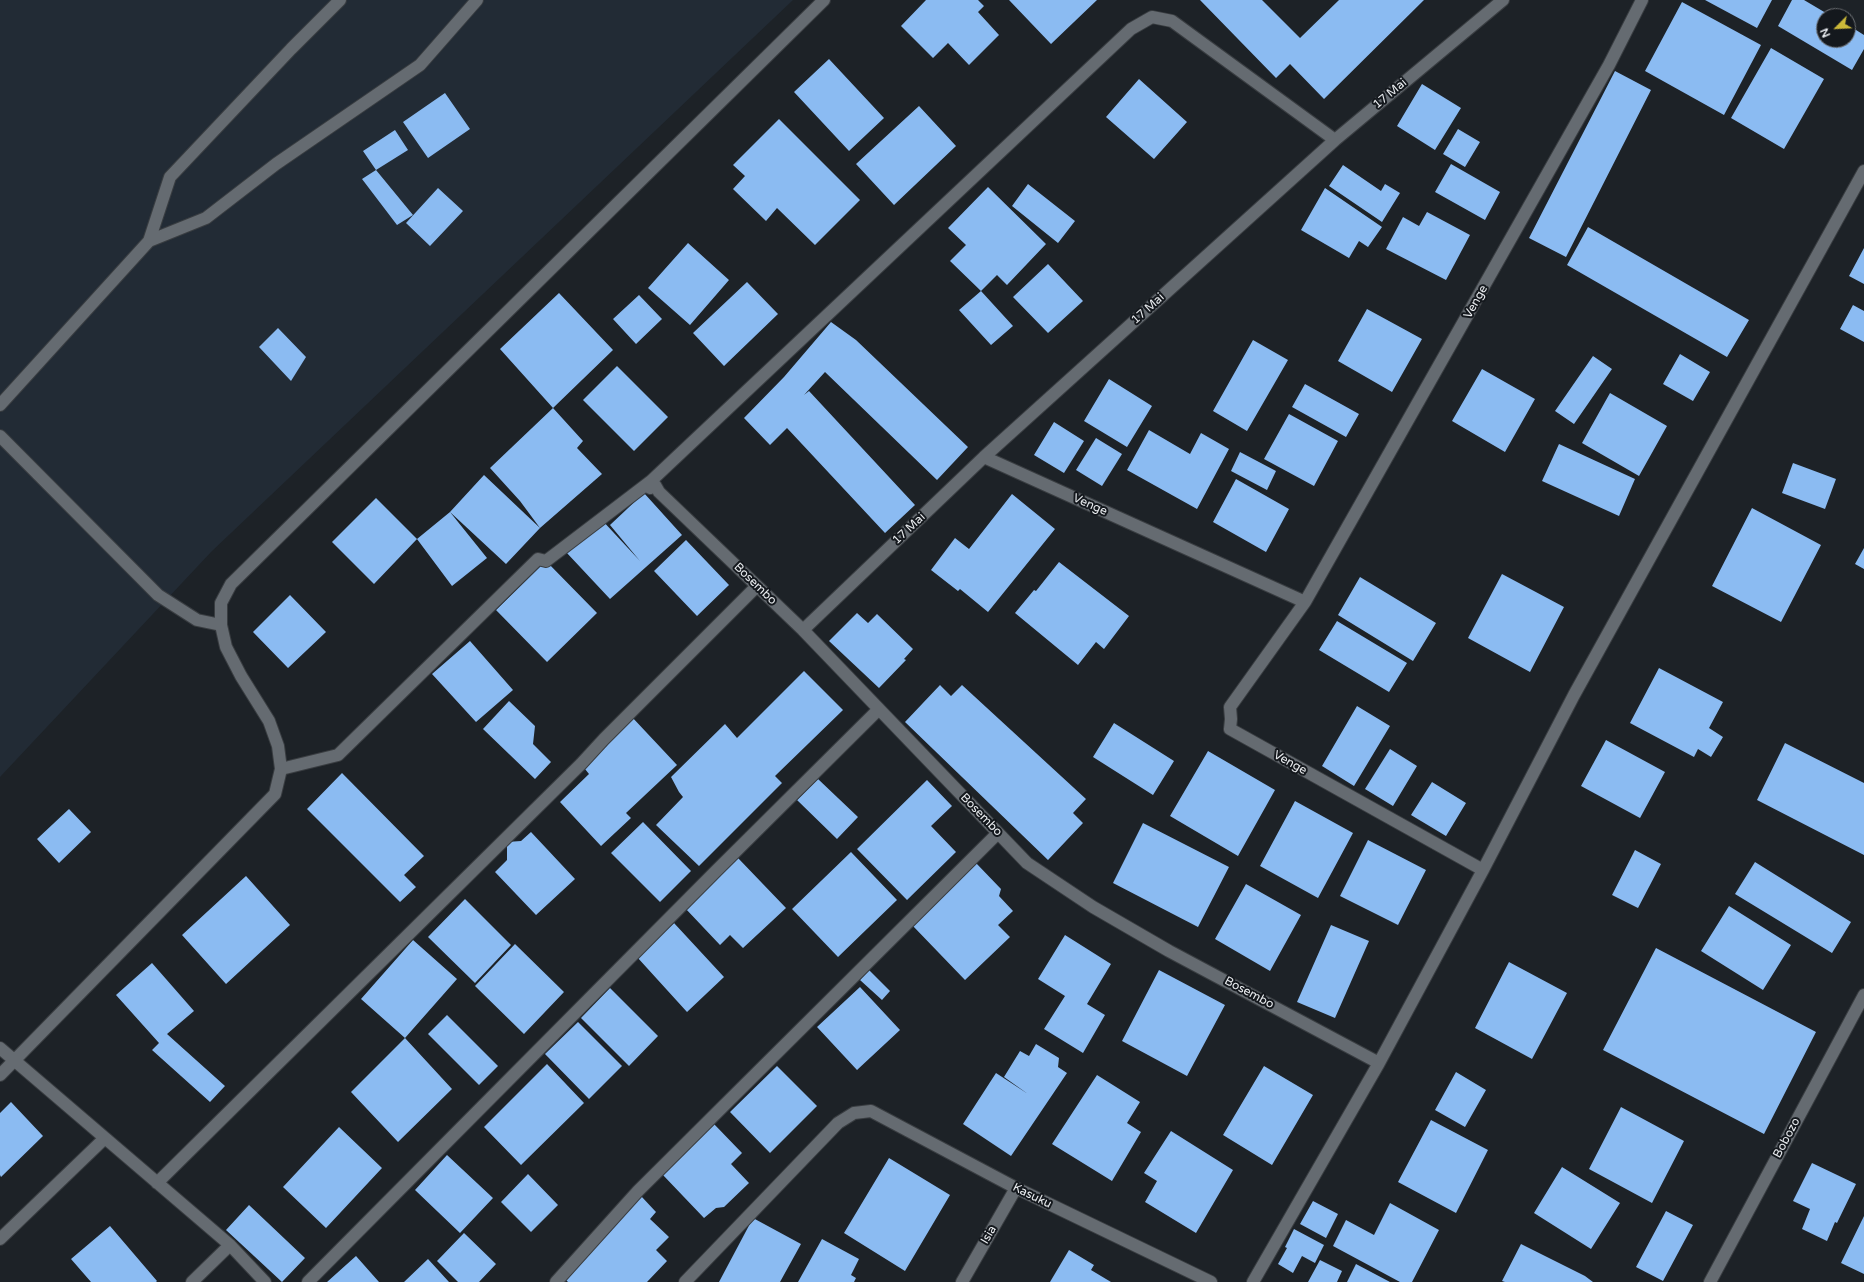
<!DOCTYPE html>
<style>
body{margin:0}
#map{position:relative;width:1864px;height:1282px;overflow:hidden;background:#1d2227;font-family:"Varela Round",sans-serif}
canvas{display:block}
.north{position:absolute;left:1816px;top:8px;width:40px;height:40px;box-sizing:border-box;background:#14181d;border:1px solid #6a6d71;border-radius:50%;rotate:246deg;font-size:11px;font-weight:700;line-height:16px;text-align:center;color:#eaedf0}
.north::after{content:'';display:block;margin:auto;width:14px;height:18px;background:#ccb939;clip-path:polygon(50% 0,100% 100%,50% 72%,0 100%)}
</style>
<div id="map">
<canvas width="1864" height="1282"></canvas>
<div class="north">N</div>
</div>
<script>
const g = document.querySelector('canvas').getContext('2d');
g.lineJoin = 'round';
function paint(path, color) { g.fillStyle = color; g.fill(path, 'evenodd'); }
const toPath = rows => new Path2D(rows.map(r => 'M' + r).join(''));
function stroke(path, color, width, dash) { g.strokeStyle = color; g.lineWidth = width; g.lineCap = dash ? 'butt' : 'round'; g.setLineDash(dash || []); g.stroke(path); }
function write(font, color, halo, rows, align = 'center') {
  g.font = font + ' "Varela Round",sans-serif'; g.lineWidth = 4; g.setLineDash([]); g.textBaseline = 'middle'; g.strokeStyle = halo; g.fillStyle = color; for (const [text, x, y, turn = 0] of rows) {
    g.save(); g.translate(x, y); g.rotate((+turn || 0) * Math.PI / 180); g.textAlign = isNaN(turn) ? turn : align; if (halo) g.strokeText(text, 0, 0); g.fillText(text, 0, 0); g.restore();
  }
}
const built = toPath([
 [0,0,793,0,212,551,0,777]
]);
const building = toPath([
 [926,0,978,0,984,6,978,12,999,35,969,65,948,43,933,58,901,26],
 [1009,0,1097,0,1051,44],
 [1200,0,1262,0,1300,38,1339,0,1424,0,1324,99,1290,64,1276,78],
 [1705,0,1772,0,1757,28],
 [1792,0,1804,0,1831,16,1824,16,1824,40,1848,40,1848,25,1864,35,1864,49,1852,70,1778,26],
 [1682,2,1761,45,1724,115,1645,71],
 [1771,48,1824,79,1784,149,1731,118],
 [829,59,884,118,849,151,794,92],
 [1615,71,1651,90,1566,257,1529,238],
 [1139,79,1187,122,1154,159,1106,117],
 [1422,84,1461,108,1435,150,1397,126],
 [445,93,470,129,428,158,403,122],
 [919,106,956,146,894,205,856,164],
 [779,119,860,200,815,245,777,208,766,221,733,189,745,176,733,165],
 [1458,129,1480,142,1465,167,1443,154],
 [395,130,408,150,376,170,413,215,397,225,362,179,376,170,363,151],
 [1451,164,1500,192,1485,220,1435,192],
 [1343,165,1381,191,1385,184,1400,193,1382,222,1329,186],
 [1028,184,1075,221,1058,243,1012,206],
 [988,187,1046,244,1007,285,997,275,981,291,950,261,966,245,948,228],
 [438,188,463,211,430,246,406,223],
 [1325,188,1382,227,1368,247,1359,241,1349,258,1301,230],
 [1427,212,1470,235,1446,280,1386,249,1403,217,1419,226],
 [1588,227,1749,320,1727,357,1567,265],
 [688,243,729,280,690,325,648,288],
 [1864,248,1864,284,1849,276],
 [1048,264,1083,301,1048,333,1013,297],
 [747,282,778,314,724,366,693,333],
 [981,291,1013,326,991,345,959,310],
 [559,293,613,350,553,408,500,349],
 [639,295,662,319,636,344,613,319],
 [1853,305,1864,311,1864,342,1840,329],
 [1367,309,1422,339,1392,392,1338,361],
 [831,322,856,340,968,447,937,480,825,372,804,395,809,391,915,505,885,533,787,428,770,445,744,418,784,377],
 [278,328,306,357,291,381,259,347],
 [1253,340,1288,360,1247,431,1213,411],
 [1680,354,1710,372,1693,401,1663,384],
 [1593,356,1612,369,1574,424,1555,411],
 [617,366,668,417,634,451,583,400],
 [1482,369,1535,399,1505,452,1452,421],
 [1109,379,1152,406,1127,447,1084,421],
 [1305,384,1359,414,1346,437,1292,407],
 [1610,393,1667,426,1639,476,1582,443],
 [553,408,583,441,577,448,602,474,540,528,506,564,450,512,487,558,452,586,417,539,450,512,484,475,540,528,520,501,490,468],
 [1289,414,1338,441,1314,486,1264,459],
 [1054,422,1084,441,1064,473,1034,455],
 [1149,430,1190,454,1201,433,1229,449,1197,509,1127,470],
 [1096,438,1122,454,1102,486,1076,470],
 [1559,444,1635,479,1619,516,1542,481],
 [1240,452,1276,471,1267,490,1231,471],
 [1793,463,1836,479,1825,509,1782,493],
 [1236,479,1289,509,1266,552,1213,522],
 [644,493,682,535,610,599,566,552,601,519,640,561,610,525],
 [1012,494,1055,529,988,612,960,589,958,591,931,570,955,538,969,549],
 [376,498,417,539,374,584,332,542],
 [1752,508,1821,545,1781,622,1712,586],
 [686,540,729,585,697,616,654,571],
 [1864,548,1864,569,1855,564],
 [546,561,597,613,547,662,496,610],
 [1059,562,1129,616,1104,649,1096,642,1078,665,1015,613,1034,590,1036,591],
 [1502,574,1564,607,1530,672,1468,638],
 [1360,577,1436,623,1413,661,1338,615],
 [290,595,326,632,288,668,253,632],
 [857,613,868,623,877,614,913,649,904,659,906,660,879,688,829,641],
 [1337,621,1407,663,1389,692,1319,650],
 [470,641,513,690,476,722,432,674],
 [1659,668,1723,702,1709,728,1723,737,1711,757,1698,749,1694,757,1630,723],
 [804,671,843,710,775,776,782,783,699,866,656,825,683,797,679,792,671,777,725,724,737,738],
 [940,685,951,696,962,685,1086,799,1073,813,1083,823,1048,860,905,722],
 [509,701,535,726,533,744,551,762,535,779,483,729],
 [1357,706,1390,726,1354,786,1322,766],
 [631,716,677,765,626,813,631,818,601,846,560,802,589,774,581,764],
 [1114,723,1174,761,1153,795,1093,757],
 [1606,740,1665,772,1640,818,1581,786],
 [1785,743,1864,783,1864,855,1757,800],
 [1390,749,1417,766,1393,806,1365,789],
 [1208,751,1275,790,1238,856,1170,816],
 [342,773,424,856,404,875,416,887,400,902,307,809],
 [818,779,858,817,837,839,797,800],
 [927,780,952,806,931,826,956,852,907,900,857,849],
 [1432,782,1466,803,1446,836,1411,815],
 [1295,801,1353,833,1318,898,1260,866],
 [69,809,91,832,59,863,37,839],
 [643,822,691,871,660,902,611,853],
 [1143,823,1229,867,1198,927,1113,883],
 [531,832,575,879,536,915,495,872,507,860,507,842,521,841],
 [1368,840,1426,870,1398,925,1340,896],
 [1635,850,1661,864,1638,908,1612,895],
 [851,852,897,900,838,957,792,909],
 [738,858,786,908,743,948,730,935,720,945,685,908],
 [1755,862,1851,922,1832,953,1735,894],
 [976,863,1001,889,999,896,1013,911,998,925,1010,937,965,980,912,925],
 [246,876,290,925,226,984,182,935],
 [1246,884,1301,915,1270,971,1215,939],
 [465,899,511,945,475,983,428,937],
 [1729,906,1791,945,1763,990,1701,951],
 [674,923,724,977,687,1012,637,957],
 [1331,925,1369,941,1335,1018,1297,1002],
 [1065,935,1111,964,1087,1004,1105,1015,1083,1053,1044,1029,1065,996,1038,979],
 [413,940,457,979,405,1038,361,999],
 [515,944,564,992,524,1034,475,986],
 [1656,948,1816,1032,1764,1134,1603,1050],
 [1509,962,1567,993,1532,1059,1475,1028],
 [152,963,194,1011,167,1034,225,1086,210,1102,152,1050,159,1043,116,995],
 [869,970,890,991,882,1000,860,980],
 [1159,970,1225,1005,1187,1076,1122,1041],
 [860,987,900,1030,857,1070,817,1027],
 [610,988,658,1036,629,1066,581,1018],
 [447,1015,498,1066,479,1085,428,1034],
 [578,1022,622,1066,589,1099,545,1054],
 [405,1038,452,1089,398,1142,351,1092],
 [1036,1044,1059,1058,1058,1067,1067,1073,1011,1156,963,1124,996,1073,1028,1094,1004,1077,1020,1051,1029,1056],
 [547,1064,584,1103,521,1165,484,1127],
 [777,1066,817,1106,770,1153,730,1112],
 [1264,1066,1313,1095,1272,1165,1223,1135],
 [1456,1072,1486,1090,1465,1127,1435,1110],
 [1097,1075,1140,1102,1127,1123,1141,1132,1112,1181,1052,1144],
 [11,1102,43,1136,1,1177,0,1175,0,1113],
 [1621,1107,1684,1141,1652,1203,1589,1169],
 [1431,1120,1488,1150,1456,1213,1398,1182],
 [714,1124,742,1153,731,1164,749,1183,724,1207,716,1208,704,1218,662,1174],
 [339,1127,382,1168,326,1228,283,1187],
 [1171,1131,1233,1170,1196,1233,1145,1202,1157,1181,1144,1173],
 [447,1155,493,1198,460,1233,415,1190],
 [889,1158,950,1195,905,1271,844,1233],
 [1812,1163,1856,1184,1837,1223,1835,1222,1827,1241,1802,1229,1810,1209,1793,1201],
 [1562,1167,1620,1203,1591,1249,1534,1213],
 [528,1174,558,1205,531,1232,501,1202],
 [641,1196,656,1212,650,1219,669,1237,656,1250,667,1261,647,1282,568,1282,564,1278],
 [1313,1201,1338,1214,1326,1238,1300,1224],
 [1390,1203,1439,1230,1412,1282,1400,1282,1333,1246,1346,1220,1374,1235],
 [249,1205,305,1258,282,1282,226,1230],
 [1666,1211,1693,1225,1663,1281,1636,1267],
 [1864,1216,1864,1274,1841,1263],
 [753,1218,801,1244,780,1282,719,1282],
 [110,1226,157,1281,156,1282,91,1282,71,1259],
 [1294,1229,1324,1245,1315,1263,1302,1256,1293,1273,1278,1264,1287,1248,1285,1247],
 [464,1233,496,1264,479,1282,458,1282,437,1261],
 [822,1239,859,1259,851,1275,856,1278,854,1282,798,1282],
 [1521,1244,1585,1276,1593,1282,1505,1282,1502,1281],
 [1069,1250,1094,1265,1091,1270,1111,1282,1050,1282],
 [356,1256,379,1282,327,1282],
 [428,1259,449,1282,404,1282],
 [1320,1260,1342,1271,1337,1282,1308,1282],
 [1356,1264,1390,1282,1347,1282]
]);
const street = toPath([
 [149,241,206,218,276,164,420,65,477,0],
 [0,405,149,241,170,177,291,49,340,0],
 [0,436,158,595,197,620,221,625],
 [984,457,1305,602],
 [650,488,655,485,659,492,803,630,1027,863,1093,907,1169,951,1379,1063],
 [650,488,651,481,1131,29,1152,17,1172,21,1335,140],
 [803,630,984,457,1335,140,1503,0],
 [281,769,338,755,538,559,546,561,651,481],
 [1483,870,1230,729,1231,719,1230,707,1305,602,1609,65,1642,0],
 [0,1048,230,1245,265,1282],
 [0,1075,275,794,281,769,278,746,269,721,241,676,226,647,221,625,221,603,231,584,824,0],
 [157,1183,581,764,604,739,757,586],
 [0,1239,105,1138],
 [192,1282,230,1245],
 [308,1282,717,870,879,709],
 [556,1282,638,1191,998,833],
 [685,1282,838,1123,854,1113,871,1111,1016,1188,1211,1282],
 [962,1282,1016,1188],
 [1253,1282,1379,1063,1483,870,1574,695,1864,171],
 [1710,1282,1864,995]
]);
const streetNames = [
 ["17 Mai",1390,94,-40],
 ["Venge",1476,302,-61],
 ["17 Mai",1148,309,-42],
 ["Venge",1090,505,24],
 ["17 Mai",909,529,-43],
 ["Bosembo",755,584,44],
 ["Venge",1290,763,29],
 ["Bosembo",981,815,46],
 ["Bosembo",1249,993,28],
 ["Bobozo",1787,1138,-62],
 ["Kasuku",1032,1196,26],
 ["Isia",989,1235,-60]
];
paint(built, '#222b35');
paint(building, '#8bbbf2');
stroke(street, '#393d41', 14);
stroke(street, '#656b71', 12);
write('12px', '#eaedf0', '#14181d', streetNames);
</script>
